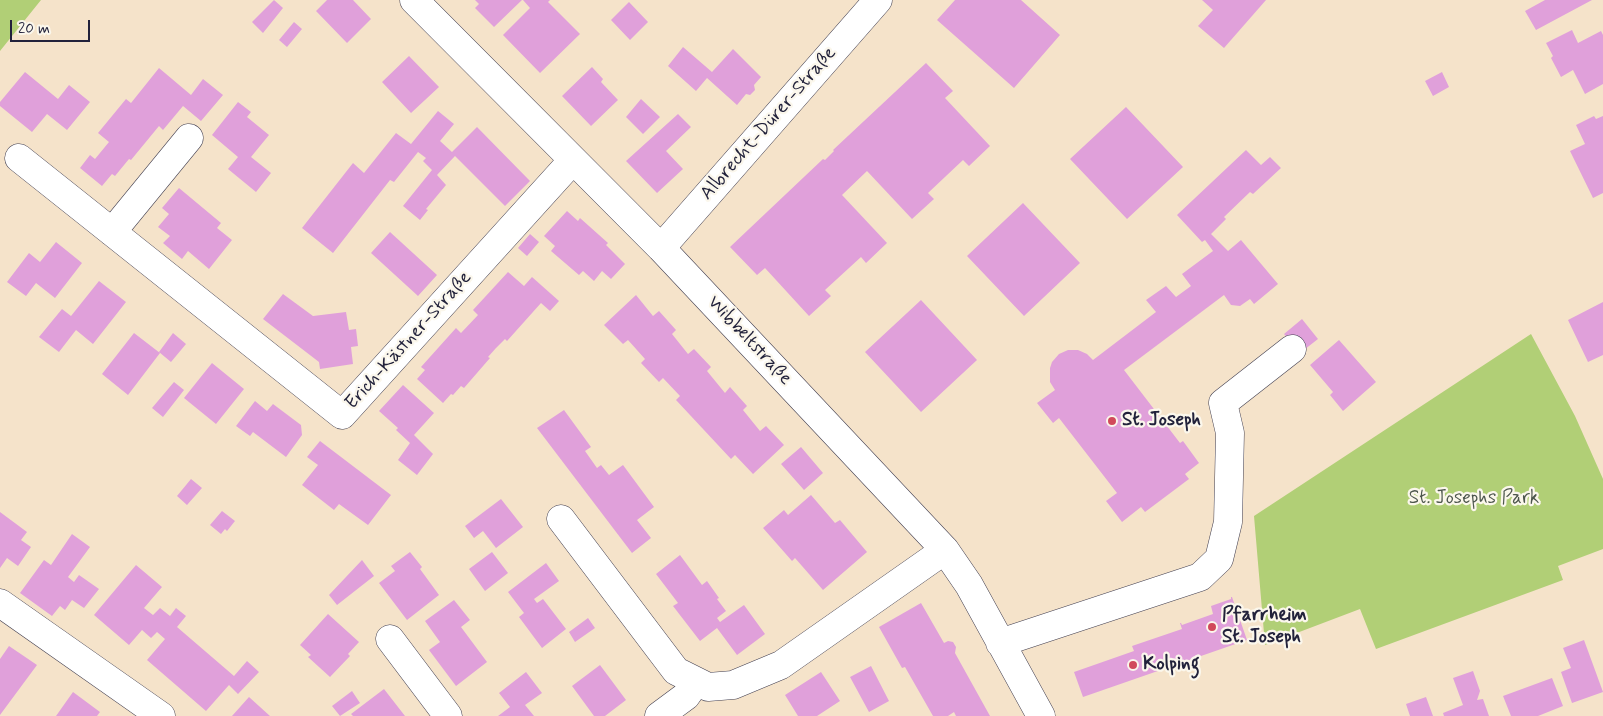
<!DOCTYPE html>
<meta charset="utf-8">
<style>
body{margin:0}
#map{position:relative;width:1603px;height:716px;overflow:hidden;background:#f5e3ca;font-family:Mynerve,sans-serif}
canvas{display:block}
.scale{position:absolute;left:10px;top:20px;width:80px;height:22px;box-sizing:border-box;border:2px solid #22223b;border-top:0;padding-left:6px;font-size:15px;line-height:18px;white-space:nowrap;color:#22223b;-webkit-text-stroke:4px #fbf7ec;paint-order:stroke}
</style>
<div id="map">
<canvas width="1603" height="716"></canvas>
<div class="scale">20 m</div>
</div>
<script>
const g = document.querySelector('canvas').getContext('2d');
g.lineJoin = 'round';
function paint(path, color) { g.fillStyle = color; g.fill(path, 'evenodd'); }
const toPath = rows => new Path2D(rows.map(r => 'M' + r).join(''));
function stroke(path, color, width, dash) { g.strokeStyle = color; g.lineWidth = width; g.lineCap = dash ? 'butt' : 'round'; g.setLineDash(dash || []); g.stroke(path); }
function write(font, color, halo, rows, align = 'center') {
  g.font = font + ' Mynerve,sans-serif'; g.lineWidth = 4.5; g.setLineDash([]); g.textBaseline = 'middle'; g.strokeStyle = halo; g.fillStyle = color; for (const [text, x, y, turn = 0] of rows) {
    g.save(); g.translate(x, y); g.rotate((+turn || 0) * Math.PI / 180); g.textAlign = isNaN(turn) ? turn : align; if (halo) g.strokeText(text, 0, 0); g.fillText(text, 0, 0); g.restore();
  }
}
const green = toPath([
 [0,0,41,0,0,51],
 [1531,334,1575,416,1603,479,1603,549,1558,566,1563,580,1376,649,1360,609,1265,645,1254,516]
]);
const building = toPath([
 [274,0,283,8,263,33,252,22],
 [327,0,353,0,371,19,347,43,316,11],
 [475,0,522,0,494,27,475,8,479,4],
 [523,0,550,0,548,2,580,34,540,73,503,35,530,8],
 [955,0,1021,0,1060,35,1014,88,937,20],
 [1202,0,1266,0,1224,48,1198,26,1213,10],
 [1545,0,1592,0,1536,30,1525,11],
 [629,2,648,22,630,40,611,20],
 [294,22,302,29,287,47,279,40],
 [1572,30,1578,43,1601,31,1603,35,1603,84,1585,94,1573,70,1561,77,1551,58,1553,56,1546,43],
 [683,47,712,72,733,49,761,77,754,85,755,90,750,95,746,94,737,105,707,78,696,91,668,66],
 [409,56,439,87,411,113,382,82],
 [926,63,953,91,945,98,990,146,969,166,963,160,928,193,934,199,912,219,867,171,842,195,887,243,866,263,861,257,825,290,831,296,809,316,765,268,757,275,730,247,823,159,825,160,834,151,833,150],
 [592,67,603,79,601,82,618,100,591,126,562,96],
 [159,68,191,95,203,79,223,95,201,121,183,106,163,130,159,126,131,160,129,159,115,176,112,174,102,186,80,168,90,155,95,159,109,142,98,133,126,99,131,103],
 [25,72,58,99,69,85,90,102,67,130,47,114,32,132,0,106,0,102],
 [1442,72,1449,87,1433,96,1425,81],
 [641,99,660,117,643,134,626,117],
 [238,102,251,112,247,117,269,135,251,157,271,173,256,192,228,169,238,157,212,135],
 [1126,107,1183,167,1127,219,1070,159],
 [438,111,454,124,440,141,452,152,477,127,530,181,505,206,455,156,437,175,446,185,426,209,428,210,420,220,403,206,432,170,423,161,426,158,418,152,394,182,390,180,333,253,302,228,353,163,364,173,396,133,411,144],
 [678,114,691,127,666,151,683,169,657,193,626,161],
 [1594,116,1596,119,1603,116,1603,193,1593,198,1570,151,1585,144,1576,125],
 [1246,150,1261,165,1270,157,1281,168,1253,194,1250,192,1224,217,1226,219,1211,234,1228,251,1241,240,1278,284,1254,304,1250,299,1240,306,1231,305,1224,295,1124,370,1180,443,1183,441,1199,463,1185,474,1189,479,1145,512,1141,507,1122,522,1106,501,1117,493,1059,418,1053,423,1037,403,1055,390,1050,382,1050,368,1052,362,1059,354,1068,350,1078,350,1087,354,1093,360,1156,312,1146,300,1166,286,1176,297,1191,286,1182,274,1213,251,1205,240,1202,242,1177,215],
 [179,188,221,223,217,228,232,240,209,269,188,251,182,259,163,243,170,236,158,227,169,214,162,208],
 [1023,203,1080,263,1024,316,967,256],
 [567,211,578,221,580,218,608,243,606,245,625,264,611,279,602,271,594,281,583,271,579,275,551,251,555,246,544,236],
 [390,232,437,275,418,296,371,253],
 [530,234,539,242,527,256,518,248],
 [56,242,82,263,55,298,36,283,26,296,7,282,29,253,40,262],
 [508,272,524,286,532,277,559,301,550,311,541,303,507,341,505,339,496,348,488,357,490,358,464,388,461,386,453,395,451,394,443,403,417,379,425,370,421,367,456,328,461,333,478,315,473,310],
 [99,281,126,302,93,344,76,330,59,352,39,337,62,309,71,316],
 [283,294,313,316,346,312,349,330,356,329,358,346,351,347,353,364,320,369,319,362,263,319],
 [636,295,653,316,659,311,676,330,672,334,688,354,694,349,711,367,707,371,725,393,730,387,747,406,743,410,760,431,766,426,784,445,753,474,735,455,731,459,676,400,680,396,663,378,659,382,641,363,645,359,628,340,623,344,604,325],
 [921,300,977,360,921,412,865,352],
 [1603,302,1603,355,1588,362,1568,320],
 [1302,319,1318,339,1300,353,1284,334],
 [134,333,160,353,128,395,102,374],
 [173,333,186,344,171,362,159,352],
 [1339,340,1376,382,1343,411,1330,395,1333,392,1310,365],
 [212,363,244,389,216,424,184,398],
 [174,382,184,390,163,417,152,408],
 [403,385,434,413,414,435,433,454,417,475,398,460,410,443,396,430,398,428,379,411],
 [255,401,267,411,273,404,301,425,302,435,286,457,253,432,250,436,236,426],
 [564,410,591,447,585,451,597,468,601,465,609,475,623,465,654,507,637,520,651,538,632,553,537,428],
 [320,441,391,495,368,525,339,504,334,510,302,485,318,465,307,457],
 [801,447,823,473,804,490,781,464],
 [191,479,202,488,187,505,177,496],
 [811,495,835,523,840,520,867,552,823,590,795,558,792,561,763,528,784,510,788,515],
 [501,499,523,527,496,548,483,531,474,538,465,526],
 [222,511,235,521,227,531,225,529,221,534,210,525],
 [0,512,27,532,21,540,31,547,18,566,7,558,0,568],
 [72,534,90,547,68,577,74,582,79,575,99,589,84,608,72,600,65,610,60,606,52,616,20,593,44,560,51,565],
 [410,552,422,567,420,569,439,595,407,620,379,583,395,571,391,566],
 [492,552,508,573,485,591,469,569],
 [680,555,702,585,707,581,719,598,717,599,726,611,717,618,720,622,744,605,765,634,737,655,717,628,700,641,673,606,678,603,656,574],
 [362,560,374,576,337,605,329,595],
 [546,563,559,581,534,599,537,603,543,599,566,629,542,648,519,617,524,613,508,592],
 [136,565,162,587,144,608,153,615,160,608,170,616,176,608,186,616,177,627,234,676,247,661,259,672,238,694,229,685,206,711,147,660,165,639,157,632,151,638,142,630,129,645,94,615],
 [1231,597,1232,597,1247,640,1083,697,1074,672,1134,651,1132,646,1182,629,1180,623,1181,623,1182,625,1213,614,1211,606,1231,599],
 [454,600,470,620,461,627,487,662,456,686,429,650,440,642,425,621],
 [921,603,944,643,948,641,953,642,956,647,955,653,990,716,956,716,954,712,948,716,933,716,905,667,902,668,879,627],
 [328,614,359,642,348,654,350,656,330,677,308,657,311,655,300,645],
 [588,618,595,628,575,642,569,632],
 [1584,640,1603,692,1572,703,1561,672,1571,668,1563,648],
 [9,646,37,665,0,715,0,659],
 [600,665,626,700,605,716,594,716,572,686],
 [871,666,889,701,869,712,850,677],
 [1473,671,1480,691,1477,700,1483,699,1489,716,1444,716,1443,713,1463,705,1453,678],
 [526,672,542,693,525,705,534,716,498,716,510,707,499,693],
 [821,672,840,701,817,716,798,716,785,695],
 [1552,678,1563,706,1538,716,1511,716,1503,696],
 [384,689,405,716,353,716,351,714],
 [352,691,360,703,340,716,332,706],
 [73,692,100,712,97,716,56,716],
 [249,697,270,716,232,716],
 [1426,697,1433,716,1410,716,1406,704]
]);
const minor = toPath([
 [414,0,661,248,945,550,969,585,1041,716],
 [19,158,342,415,573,160],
 [112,232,189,138],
 [661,248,878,0],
 [561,519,676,671,708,687,733,685,781,665,945,550],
 [0,603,161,716],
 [390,639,448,716],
 [1000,643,1200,577,1219,559,1228,522,1230,433,1223,403,1292,349],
 [659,716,686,696,696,682]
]);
const markers = [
 [1112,421,5,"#d1495b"],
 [1212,627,5,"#d1495b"],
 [1133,665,5,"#d1495b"]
];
const streetNames = [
 ["Albrecht-Dürer-Straße",769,124,-49],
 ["Erich-Kästner-Straße",409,341,-48],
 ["Wibbeltstraße",749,341,47]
];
const poiNames = [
 ["St. Joseph",1122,421],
 ["Pfarrheim",1222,616],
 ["St. Joseph",1222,638],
 ["Kolping",1143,665]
];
const parkNames = [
 ["St. Josephs Park",1474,499]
];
paint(green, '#b1cf76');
paint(building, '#e0a0da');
stroke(minor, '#423f50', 29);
stroke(minor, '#fff', 28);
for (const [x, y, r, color] of markers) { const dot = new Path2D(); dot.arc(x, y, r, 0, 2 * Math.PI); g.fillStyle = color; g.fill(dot); stroke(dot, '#fbf7ec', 2); }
write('19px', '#22223b', '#fbf7ec', streetNames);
write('bold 19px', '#22223b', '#fbf7ec', poiNames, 'left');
write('19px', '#4d564d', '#fbf7ec', parkNames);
</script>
